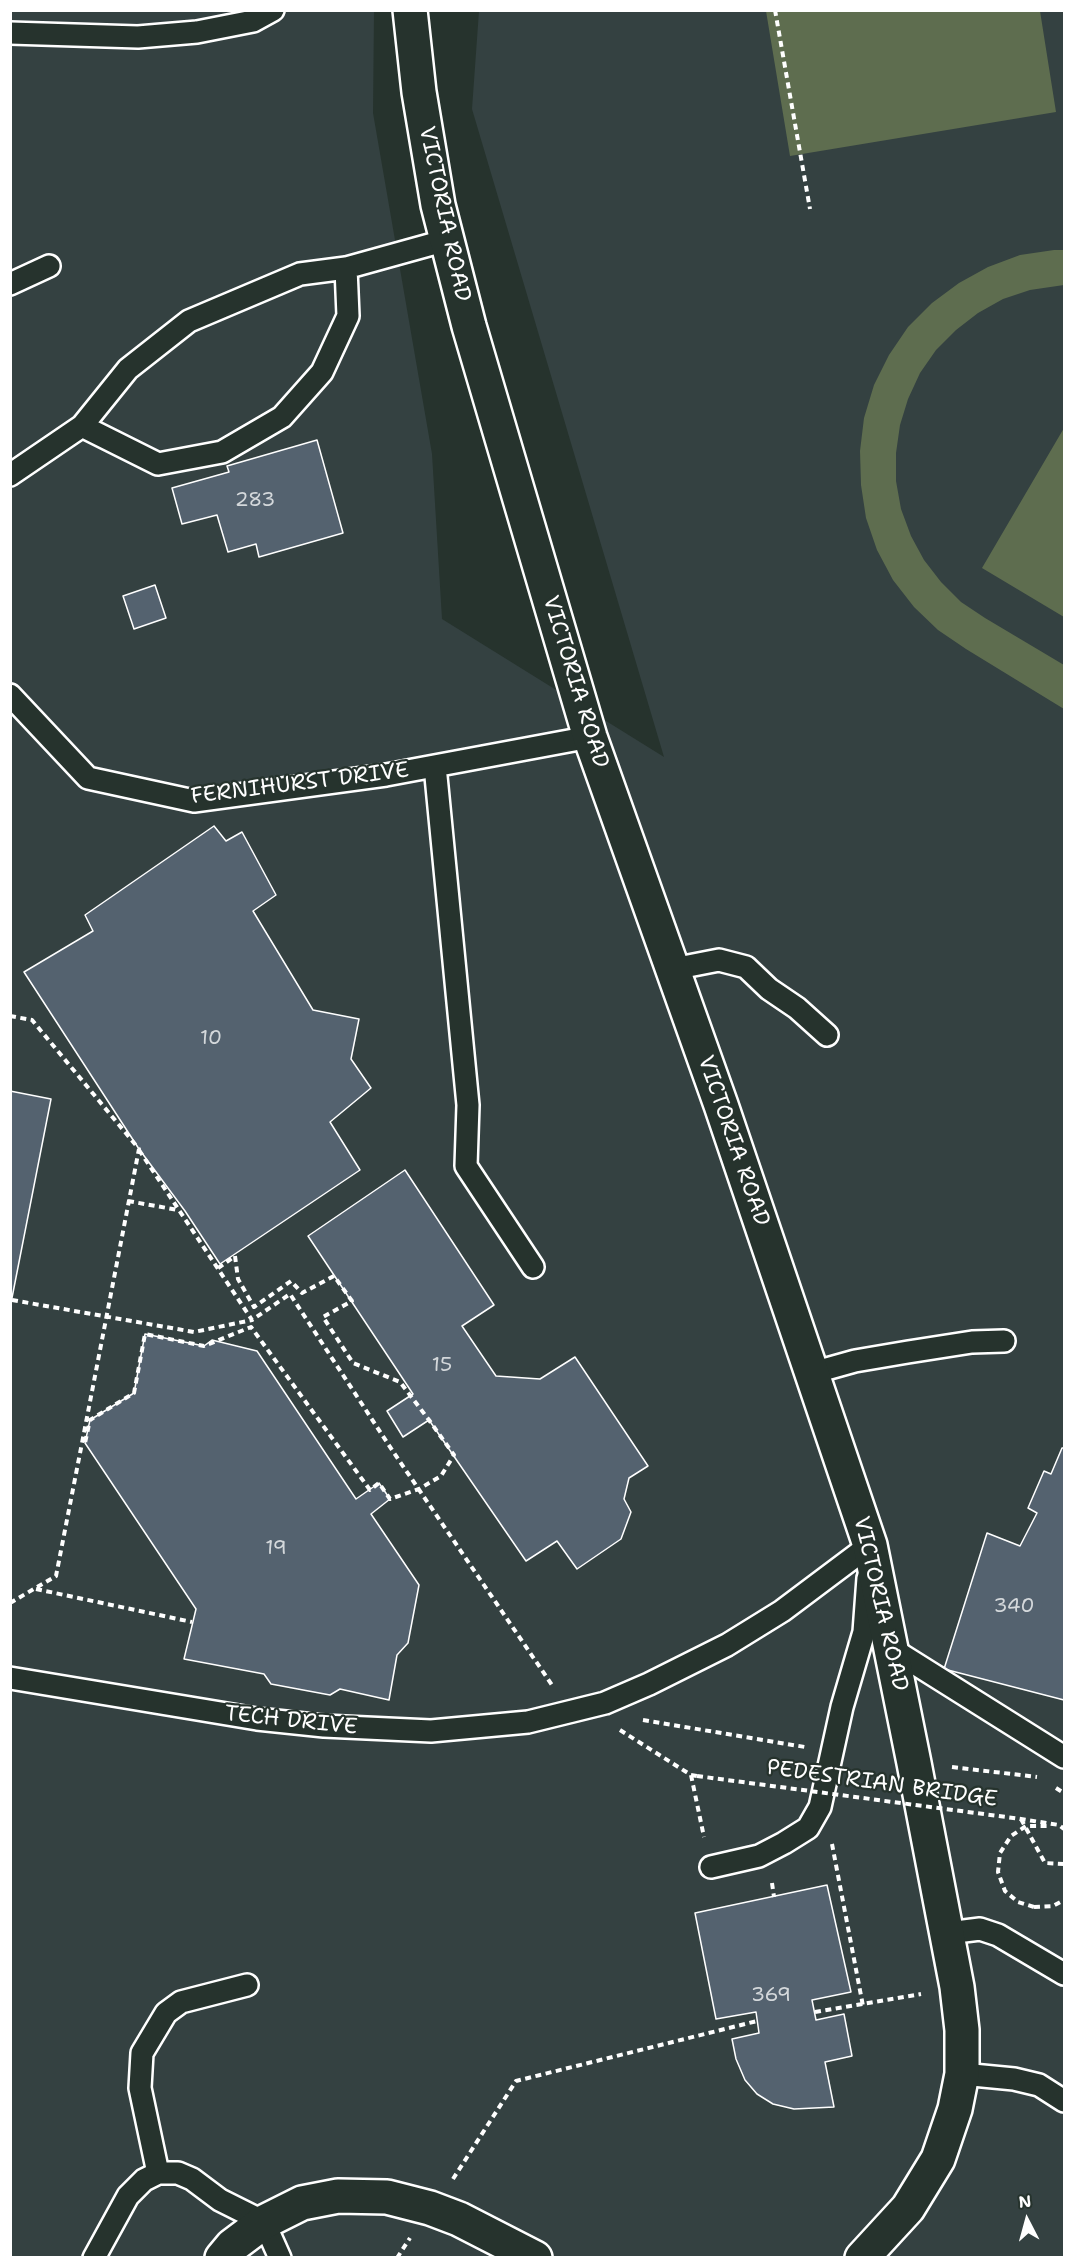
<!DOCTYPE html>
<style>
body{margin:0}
#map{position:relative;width:1075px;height:2268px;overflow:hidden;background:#26332d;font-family:"Shantell Sans",sans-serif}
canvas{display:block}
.frame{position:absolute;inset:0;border:12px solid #fff;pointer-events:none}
.north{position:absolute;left:997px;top:2190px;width:60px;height:60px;-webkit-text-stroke:4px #26332d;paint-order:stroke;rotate:354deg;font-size:16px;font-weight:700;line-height:24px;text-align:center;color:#fff}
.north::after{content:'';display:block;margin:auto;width:21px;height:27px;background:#fff;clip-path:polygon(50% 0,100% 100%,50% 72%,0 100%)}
</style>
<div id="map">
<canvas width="1075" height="2268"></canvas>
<div class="frame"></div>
<div class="north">N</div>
</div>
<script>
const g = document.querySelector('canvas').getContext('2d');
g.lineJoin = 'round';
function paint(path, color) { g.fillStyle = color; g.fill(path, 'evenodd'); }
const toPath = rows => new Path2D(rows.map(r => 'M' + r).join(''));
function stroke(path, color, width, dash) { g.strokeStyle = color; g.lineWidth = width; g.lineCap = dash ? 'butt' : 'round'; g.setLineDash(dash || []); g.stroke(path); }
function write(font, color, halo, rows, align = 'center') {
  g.font = font + ' "Shantell Sans",sans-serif'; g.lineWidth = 4.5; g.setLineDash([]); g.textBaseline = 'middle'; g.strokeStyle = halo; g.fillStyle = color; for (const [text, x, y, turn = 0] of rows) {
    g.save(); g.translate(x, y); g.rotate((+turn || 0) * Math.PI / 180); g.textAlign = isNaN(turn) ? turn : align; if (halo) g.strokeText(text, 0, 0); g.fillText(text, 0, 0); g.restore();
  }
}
const built = toPath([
 [11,11,374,11,373,113,432,454,442,619,664,757,472,109,479,11,1064,11,1064,2257,11,2258]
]);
const green = toPath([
 [766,11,1040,11,1056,112,790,156],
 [1054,250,1064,250,1064,285,1030,290,1003,299,978,313,956,330,936,350,920,373,908,399,900,425,896,453,896,481,901,509,911,536,924,560,941,582,961,602,985,618,1064,665,1064,709,966,649,938,630,914,607,893,580,877,550,866,518,861,485,860,451,864,418,874,385,889,355,908,327,932,303,959,283,988,267,1020,255],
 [1064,428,1064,617,982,568]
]);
const building = toPath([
 [317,440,343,533,259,557,256,544,228,552,217,515,182,524,172,488,229,472,227,466,317,440],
 [155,585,166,618,134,629,123,596,155,585],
 [214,826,226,841,242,832,276,895,253,911,313,1010,359,1019,351,1059,371,1088,330,1122,360,1170,220,1264,185,1211,139,1149,24,972,93,931,85,915,214,826],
 [10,1091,51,1099,10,1308,10,1091],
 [405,1170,494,1305,462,1326,496,1376,540,1379,575,1357,648,1466,629,1478,624,1499,631,1512,621,1539,577,1569,557,1541,526,1561,429,1420,403,1437,387,1411,413,1394,308,1236,405,1170],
 [145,1334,204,1346,212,1340,257,1351,356,1499,379,1483,390,1499,371,1514,419,1585,408,1643,397,1655,389,1700,340,1689,330,1695,271,1684,264,1674,184,1659,196,1609,85,1443,90,1420,134,1393,145,1334],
 [1062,1448,1064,1448,1064,1700,944,1669,987,1533,1020,1546,1037,1513,1028,1508,1044,1471,1051,1474,1062,1448],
 [827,1885,851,1992,812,2000,816,2020,844,2014,852,2056,825,2062,834,2107,794,2109,773,2104,757,2094,745,2080,736,2059,732,2039,759,2033,756,2012,716,2019,695,1913,827,1885]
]);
const path = toPath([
 [775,10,810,209],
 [10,1016,32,1020,139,1149,82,1443,85,1443,90,1420,134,1393,145,1334,204,1346,251,1327,370,1490,379,1483,390,1499,419,1489,441,1476,454,1455,429,1420,400,1382,353,1363,323,1317,352,1301,334,1276,302,1293,291,1281,254,1307,238,1279,235,1256,217,1269],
 [139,1150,252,1320,290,1294,392,1450,552,1685],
 [128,1201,178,1210],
 [12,1300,194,1332,252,1320],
 [36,1589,192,1622],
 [10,1603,56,1576,82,1443],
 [643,1720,805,1747],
 [620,1730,691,1775,697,1776],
 [952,1767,1037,1777],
 [691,1775,704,1837],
 [1056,1788,1064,1793],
 [1021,1819,1045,1863,1064,1864],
 [832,1844,863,2006],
 [772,1883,774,1897],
 [1034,1907,1053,1906,1064,1900],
 [815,2012,921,1994],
 [453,2179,516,2081,757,2021],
 [397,2258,410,2238]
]);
const lane = toPath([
 [10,33,138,37,197,32,253,21,273,10],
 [10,284,49,266],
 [82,426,158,464,222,452,282,417,322,372,348,316,346,268],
 [10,475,82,426,128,369,189,321,300,274,346,268,447,240],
 [10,695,88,778,194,801,386,775,590,737],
 [435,766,468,1105,466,1166,533,1267],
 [673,969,719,960,746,967,769,989,797,1008,827,1035],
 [812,1373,855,1361,908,1352,972,1342,1004,1341],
 [892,1649,1064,1757],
 [10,1678,257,1719,324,1726,431,1731,528,1722,605,1703,649,1684,727,1645,782,1611,870,1545],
 [711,1867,759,1856,784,1843,808,1828,820,1807,842,1707,864,1632,868,1578],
 [948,1933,980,1929,998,1935,1064,1974],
 [962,2074,1014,2079,1039,2085,1064,2101],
 [158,2173,140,2088,142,2053,166,2013,181,2002,247,1985],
 [94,2258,128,2196,144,2180,158,2173,178,2173,192,2179,220,2200,264,2222,280,2258]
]);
const secondary = toPath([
 [410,10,419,92,438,205,469,326,590,737,721,1105,870,1545,914,1763,957,1987,962,2030,962,2074,955,2109,938,2159,908,2208,862,2258],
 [222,2258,232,2246,264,2222,302,2203,338,2196,387,2197,430,2208,459,2219,535,2258]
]);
const pathBridge = toPath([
 [697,1776,1021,1819,1059,1825,1064,1829],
 [1034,1907,1018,1902,1005,1891,998,1872,1000,1853,1011,1836,1026,1826,1049,1826]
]);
const numberNames = [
 ["283",255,501],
 ["10",211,1039],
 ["15",442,1366],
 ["19",276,1549],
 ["340",1014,1607],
 ["369",771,1996]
];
const streetNames = [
 ["VICTORIA ROAD",444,214,78],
 ["VICTORIA ROAD",575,682,73],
 ["FERNIHURST DRIVE",300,784,-7],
 ["VICTORIA ROAD",733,1141,71],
 ["VICTORIA ROAD",880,1604,77],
 ["TECH DRIVE",291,1721,6],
 ["PEDESTRIAN BRIDGE",882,1784,8]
];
paint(built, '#344141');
paint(green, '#5e6d4f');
paint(building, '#54626f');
stroke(building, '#fff', 1.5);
stroke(lane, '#fff', 26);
stroke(secondary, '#fff', 38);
stroke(path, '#fff', 4, [6, 4.5]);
stroke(lane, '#26332d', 21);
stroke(secondary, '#26332d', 33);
stroke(pathBridge, '#fff', 4, [6, 4.5]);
write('20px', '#d4d8db', null, numberNames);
write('22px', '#fff', '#26332d', streetNames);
</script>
